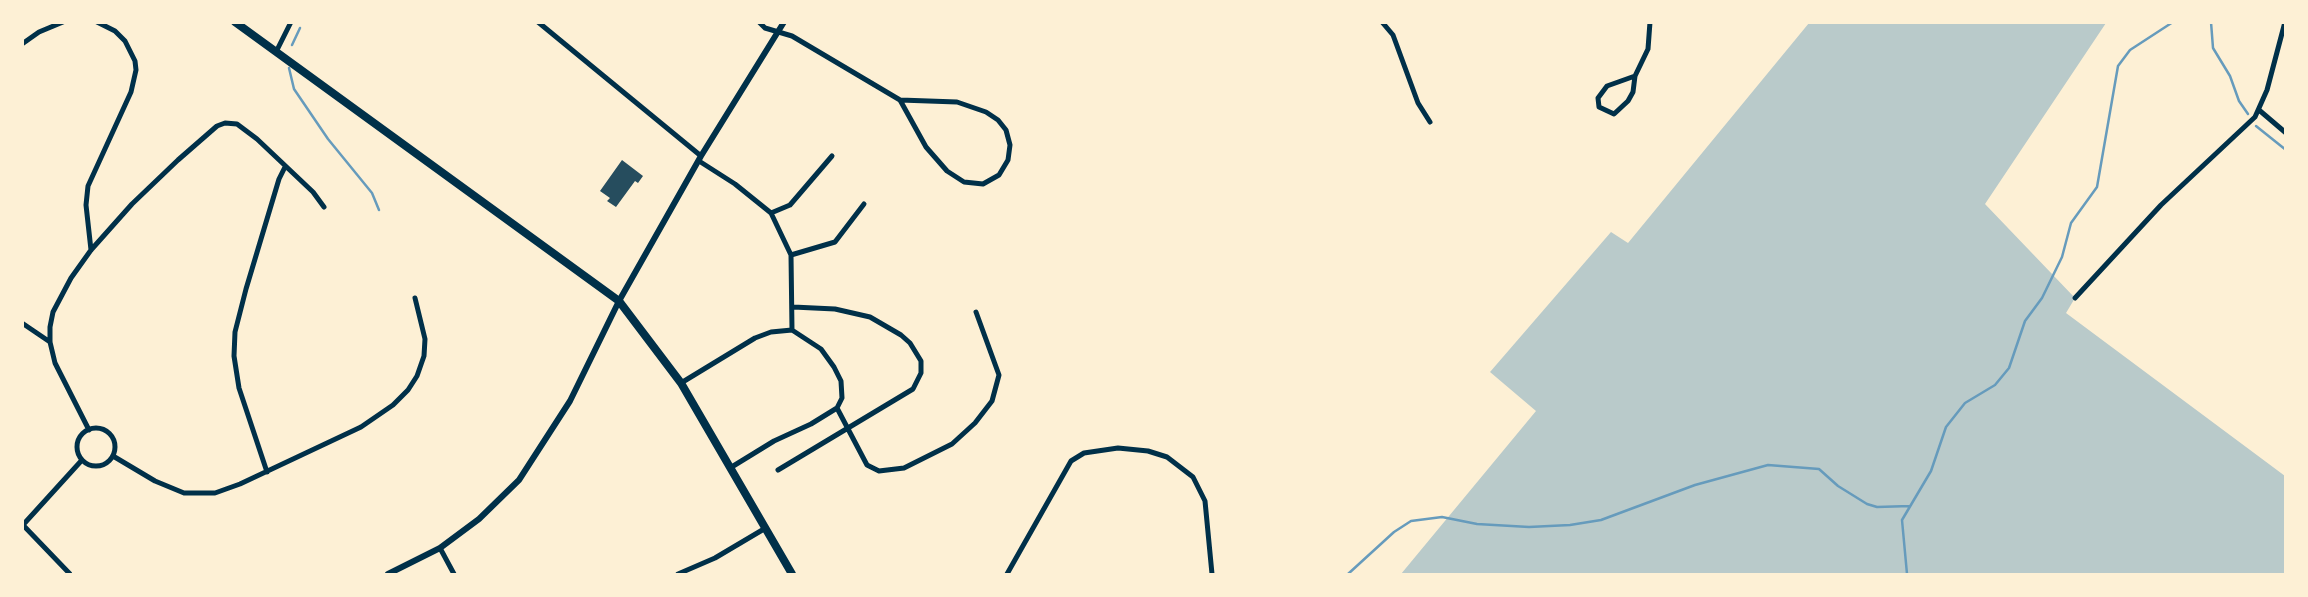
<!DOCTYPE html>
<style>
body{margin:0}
#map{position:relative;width:2308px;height:597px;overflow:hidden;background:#fdf0d5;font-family:"Fira Sans",sans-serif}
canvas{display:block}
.frame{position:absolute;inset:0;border:24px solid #fdf0d5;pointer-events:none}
</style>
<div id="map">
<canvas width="2308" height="597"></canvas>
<div class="frame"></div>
</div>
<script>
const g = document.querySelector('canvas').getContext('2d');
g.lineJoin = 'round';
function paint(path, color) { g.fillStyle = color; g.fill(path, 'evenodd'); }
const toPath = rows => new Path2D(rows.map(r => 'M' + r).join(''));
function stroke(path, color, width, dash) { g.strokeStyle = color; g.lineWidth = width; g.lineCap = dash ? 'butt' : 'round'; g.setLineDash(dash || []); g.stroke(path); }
const green = toPath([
 [1809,23,2106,23,1985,204,2075,298,2066,313,2285,476,2285,574,1401,574,1536,411,1490,372,1611,232,1628,243]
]);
const stream = toPath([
 [2211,22,2213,48,2230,76,2239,101,2248,114],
 [292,45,300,28],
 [289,68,294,89,328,139,372,193,379,210],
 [2256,126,2286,150],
 [1348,574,1394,532,1411,521,1442,517,1477,524,1529,527,1570,525,1601,520,1695,485,1768,465,1819,469,1838,486,1867,504,1877,507,1910,506],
 [1907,574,1902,520,1931,471,1946,427,1965,403,1995,385,2009,368,2025,321,2042,298,2062,257,2071,223,2097,187,2118,66,2130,50,2173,22]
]);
const building = toPath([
 [622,160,643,176,638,183,635,181,616,207,607,201,610,198,600,191]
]);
const minor = toPath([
 [538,22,701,156],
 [759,22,765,28,792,36,900,100],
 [1382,22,1393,35,1418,103,1430,122],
 [22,44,39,32,63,22],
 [276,52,291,22],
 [1635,76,1607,86,1598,98,1599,107,1614,114,1628,101,1633,92,1635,76,1648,49,1650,22],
 [900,100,957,102,986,112,998,120,1006,130,1010,145,1008,160,999,175,983,184,964,182,947,171,926,147,900,100],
 [2259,110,2286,133],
 [699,161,735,184,771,213,791,255],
 [771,213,790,205,832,156],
 [91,250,86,205,88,186,131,92,136,70,135,61,125,41,115,31,97,22],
 [2075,298,2161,205,2255,117,2267,90,2285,22],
 [22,323,50,342],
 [681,383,755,338,771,332,792,330],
 [837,408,867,465,879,471,904,468,952,444,975,423,992,401,999,375,976,312],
 '77 447a19 19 0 1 1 38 0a19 19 0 1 1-38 0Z',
 [89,430,55,363,50,342,50,327,53,312,71,278,91,250,132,204,178,160,217,126,225,123,237,124,257,139,313,192,324,207],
 [113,456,155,481,184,493,215,493,240,484,361,427,393,405,408,390,417,376,424,356,425,339,415,298],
 [730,468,774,441,811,424,837,408,842,398,841,381,834,367,821,349,792,330,791,255,835,242,864,204],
 [778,470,913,389,921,373,921,361,910,343,901,335,870,317,835,309,793,307],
 [267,472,239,388,234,356,235,332,246,289,279,179,285,167],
 [22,524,70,574],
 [22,526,82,460],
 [440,548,454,574],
 [678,574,715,558,764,529],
 [1007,574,1071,461,1084,453,1118,448,1148,451,1167,457,1193,477,1205,501,1212,574]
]);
const tertiary = toPath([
 [388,574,440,548,479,519,519,480,570,401,619,301,701,156,784,22]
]);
const primary = toPath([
 [235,22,619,301,681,383,792,574]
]);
paint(green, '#b9caca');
stroke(stream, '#669bbc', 2.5);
paint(building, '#264d5e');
stroke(minor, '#003049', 5);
stroke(tertiary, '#003049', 6);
stroke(primary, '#003049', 8);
</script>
